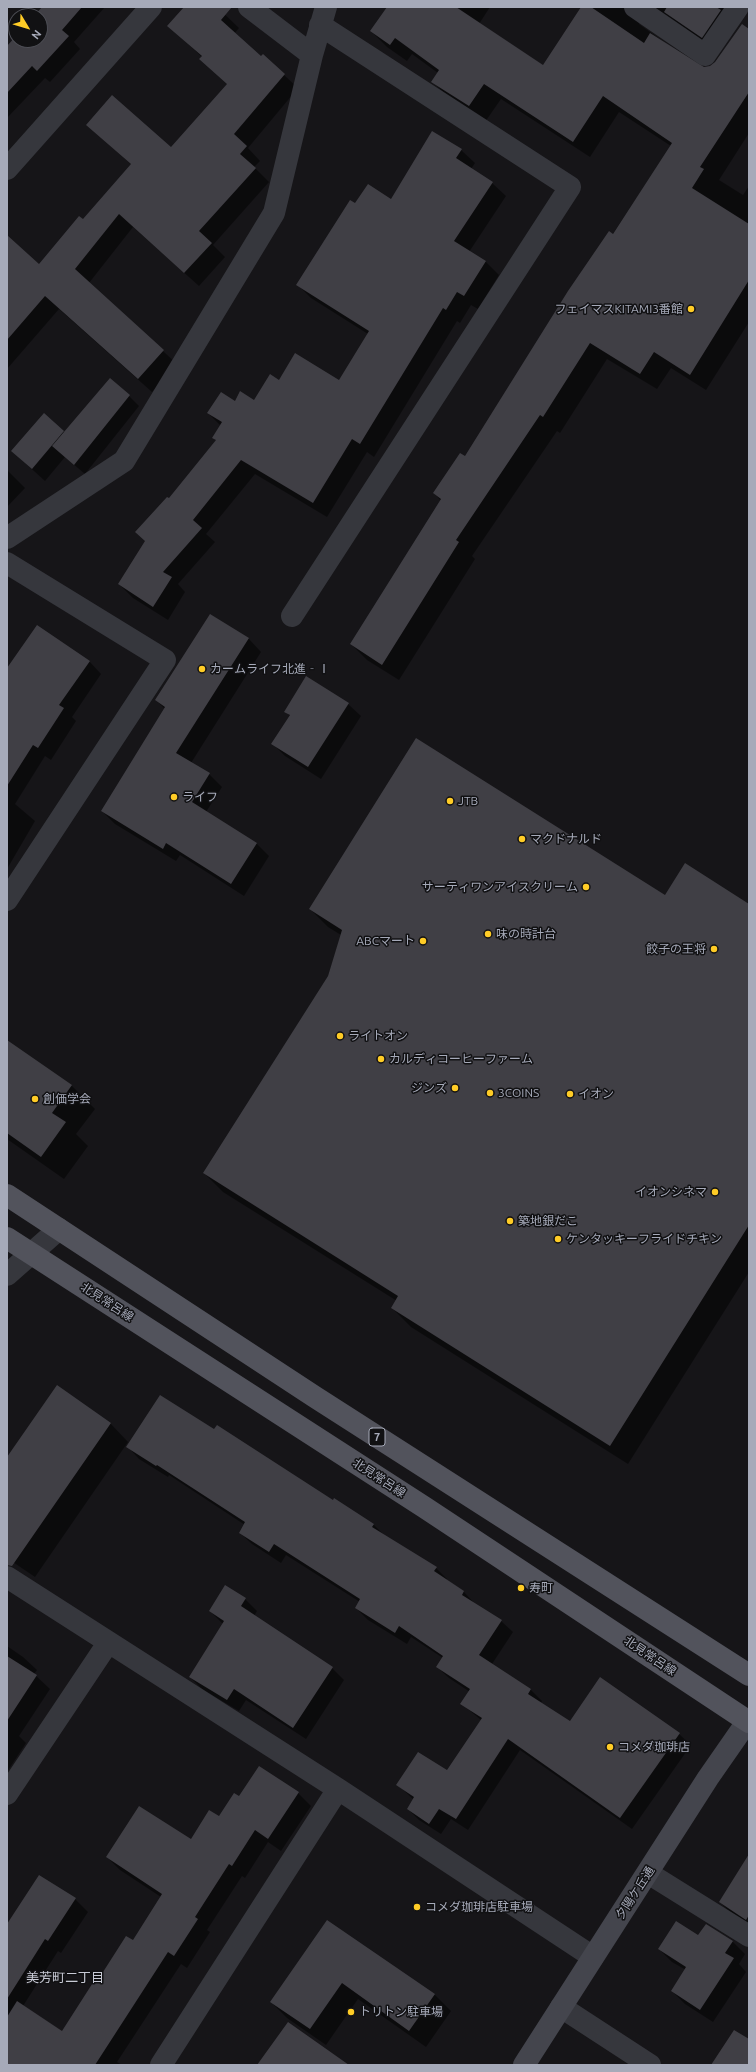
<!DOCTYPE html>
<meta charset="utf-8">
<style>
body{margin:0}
#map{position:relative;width:756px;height:2072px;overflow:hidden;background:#161518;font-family:Ubuntu,sans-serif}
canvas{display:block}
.frame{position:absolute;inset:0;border:8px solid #a6aab9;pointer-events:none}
.north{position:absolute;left:8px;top:8px;width:40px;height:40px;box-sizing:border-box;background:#111113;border:1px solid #4d4e55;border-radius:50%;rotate:128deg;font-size:11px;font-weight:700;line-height:16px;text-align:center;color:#a6aab9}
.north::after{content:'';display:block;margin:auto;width:14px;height:18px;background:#ffcc26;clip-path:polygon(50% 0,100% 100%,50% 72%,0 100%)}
</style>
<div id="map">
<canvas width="756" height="2072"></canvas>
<div class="frame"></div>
<div class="north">N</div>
</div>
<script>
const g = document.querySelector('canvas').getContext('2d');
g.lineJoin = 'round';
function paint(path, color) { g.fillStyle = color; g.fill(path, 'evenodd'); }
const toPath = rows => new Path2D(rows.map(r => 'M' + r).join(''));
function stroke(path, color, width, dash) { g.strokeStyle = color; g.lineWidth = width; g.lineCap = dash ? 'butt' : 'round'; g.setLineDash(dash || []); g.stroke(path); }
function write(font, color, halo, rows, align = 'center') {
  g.font = font + ' Ubuntu,"Noto Sans JP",sans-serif'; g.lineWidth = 3; g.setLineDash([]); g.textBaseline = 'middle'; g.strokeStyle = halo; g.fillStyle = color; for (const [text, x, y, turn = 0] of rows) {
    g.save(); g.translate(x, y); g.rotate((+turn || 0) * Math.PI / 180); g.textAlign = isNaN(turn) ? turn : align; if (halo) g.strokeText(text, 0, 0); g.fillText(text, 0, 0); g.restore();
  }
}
const shadow = toPath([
 [44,7,105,7,74,42,80,49,50,82,45,78,7,118,7,47,16,37,16,40,40,40,40,16,36,16],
 [185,7,217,7,239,28,234,34,261,58,284,75,298,88,248,148,260,161,254,167,269,182,213,245,225,257,199,286,133,227,89,283,177,364,152,392,59,309,7,369,7,236,39,265,83,221,132,165,87,125,171,148,228,84,202,57,169,26],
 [388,7,490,7,479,24,543,66,582,7,736,7,718,53,640,16,639,24,697,66,704,68,711,67,742,25,749,30,749,133,719,180,743,195,749,186,749,322,706,390,671,368,657,389,607,359,560,433,557,431,472,556,475,559,399,680,367,660,351,644,441,501,434,493,465,457,671,146,619,112,590,157,501,99,485,122,449,98,432,81,438,73,412,54,407,61,387,47,371,31],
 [461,150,475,163,471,169,492,183,506,196,469,252,485,261,499,275,478,309,471,305,460,323,457,321,374,457,367,452,327,517,255,474,206,534,215,542,178,584,185,592,168,620,133,598,119,584,146,542,169,500,217,441,221,426,208,413,235,402,254,401,279,381,339,382,368,334,311,298,298,285,355,204,392,200],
 [129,396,139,406,85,474,65,457,45,481,12,451,44,415,65,433],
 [7,470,25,488,7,507],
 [211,615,249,639,261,652,191,763,209,774,222,787,206,812,257,844,269,856,244,896,180,855,176,861,115,824,102,811,165,709,156,700],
 [89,661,101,674,72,717,76,721,51,760,45,756,15,804,35,821,7,869,7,676],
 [348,704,361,716,321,779,285,756,273,744,290,716,286,711],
 [665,896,749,905,749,1272,628,1464,411,1327,392,1308,397,1301,223,1192,204,1173,328,976,341,935,328,927,310,909],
 [7,1041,72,1086,95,1109,76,1134,88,1146,64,1179,7,1139],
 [110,1423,128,1442,35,1577,7,1558,7,1461],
 [215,1430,374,1525,385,1536,436,1568,447,1579,447,1580,464,1592,475,1604,501,1621,513,1632,492,1664,530,1689,542,1701,541,1703,570,1722,679,1734,691,1745,632,1829,520,1750,468,1830,451,1819,441,1834,419,1820,408,1809,414,1800,398,1785,448,1772,481,1720,462,1704,470,1692,449,1678,437,1667,443,1658,411,1637,407,1644,368,1620,356,1608,360,1602,286,1555,281,1563,252,1544,240,1533,245,1525,169,1475,168,1477,139,1459,128,1447],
 [245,1599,257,1611,254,1616,332,1668,344,1680,306,1739,246,1700,239,1711,202,1689,190,1677,223,1624,210,1611],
 [7,1646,23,1657,37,1670,34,1674,50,1689,19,1736,26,1743,7,1772],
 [298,1793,311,1806,281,1851,268,1842,245,1878,242,1876,207,1930,210,1932,187,1968,181,1964,117,2062,122,2065,7,2065,7,1925,75,1899,88,1912,61,1953,58,1951,23,2006,63,2032,97,1984,133,1941,161,1897,120,1870,107,1857,191,1841,239,1798],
 [749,1861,749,1925,733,1915,720,1902],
 [327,1922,435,1995,451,2011,426,2047,358,1999,326,2045,287,2018,271,2002],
 [699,1937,732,1941,745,1954,739,1964,746,1972,713,2022,685,2004,672,1991,686,1970,672,1962,659,1949]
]);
const building = toPath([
 [42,7,82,7,62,30,69,36,37,71,32,66,7,93,7,46,16,36,16,40,40,40,40,16,34,16],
 [184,7,232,7,221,20,261,56,263,54,285,74,234,134,247,146,240,154,256,168,199,231,212,243,184,273,119,214,75,269,164,350,138,379,45,296,7,340,7,235,39,264,79,216,83,219,131,164,86,125,112,95,171,147,227,84,199,59,202,56,167,26],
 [387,7,456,7,543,65,581,7,591,7,644,43,650,33,704,67,710,66,715,62,742,24,749,29,749,92,700,167,704,169,692,188,749,224,749,280,690,375,654,352,640,374,590,343,543,417,540,415,456,540,459,542,382,665,350,644,441,499,433,493,460,453,465,456,568,291,609,231,613,234,672,143,603,96,573,142,484,84,469,106,431,82,439,70,395,38,390,45,370,31],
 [667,7,716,7,721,10,702,38,664,12],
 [432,131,462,149,456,158,493,182,454,241,486,261,464,296,457,292,446,310,443,308,360,444,352,439,313,503,241,460,193,520,202,528,163,572,172,577,153,607,118,584,145,541,135,532,167,497,169,498,216,440,212,438,222,422,207,413,221,392,235,401,240,391,254,400,270,374,279,380,295,353,339,380,369,331,296,285,350,200,355,203,368,184,391,199],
 [110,378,130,395,74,465,52,446],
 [44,413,64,431,32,469,11,451],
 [210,614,249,638,176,753,210,773,192,802,257,843,231,884,166,843,163,849,101,811,165,707,155,700],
 [37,625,90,661,59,705,64,708,38,748,33,745,7,786,7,668],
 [306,676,349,703,308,767,271,744,290,715,284,712],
 [416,738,665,895,685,863,749,904,749,1225,610,1446,391,1308,398,1296,203,1173,328,976,342,930,309,909],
 [7,1040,72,1085,52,1113,66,1122,41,1157,7,1133],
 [57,1385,111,1423,12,1566,7,1565,7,1457],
 [160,1395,214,1429,217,1425,333,1500,334,1498,374,1524,372,1527,437,1567,434,1571,464,1591,462,1595,502,1620,479,1655,531,1689,528,1694,570,1721,600,1677,680,1733,620,1818,508,1739,456,1819,439,1809,429,1824,407,1809,414,1797,396,1785,418,1752,447,1770,482,1718,460,1704,470,1689,436,1667,443,1656,399,1626,395,1633,355,1608,360,1599,274,1544,269,1552,239,1533,245,1522,157,1465,156,1466,126,1447],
 [225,1585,246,1598,241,1606,333,1667,293,1728,234,1689,227,1700,189,1677,224,1621,209,1611],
 [7,1656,37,1675,7,1721],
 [259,1766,299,1792,268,1839,255,1830,232,1866,229,1864,195,1917,198,1919,174,1956,168,1952,95,2065,7,2065,7,2017,17,2001,62,2031,94,1981,96,1983,126,1936,133,1940,162,1894,106,1857,139,1806,191,1839,209,1810,219,1816,234,1793,239,1796],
 [749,1854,749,1915,746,1920,719,1902],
 [39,1875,76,1898,48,1941,45,1939,7,1999,7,1924],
 [327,1920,435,1994,409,2031,342,1983,310,2029,270,2002],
 [676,1921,698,1935,706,1924,733,1941,725,1953,734,1958,700,2010,671,1991,686,1967,658,1949],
 [288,2022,349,2065,257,2065],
 [734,2030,749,2039,749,2065,711,2065]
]);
const street = toPath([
 [249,7,312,55],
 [635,7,705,55,738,7],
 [7,169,151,7],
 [7,538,124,461,274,213,312,55,326,7],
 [7,563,165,660,7,900],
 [292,616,570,187,320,25],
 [7,1275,59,1229],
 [7,1577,338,1789,593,1957],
 [7,1794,108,1643],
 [648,1873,749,1936],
 [561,2007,650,2065],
 [161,2065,338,1789]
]);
const secondary = toPath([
 [524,2065,708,1778,749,1719]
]);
const primary = toPath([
 [7,1195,315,1397,749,1675],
 [7,1238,424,1507,749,1722]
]);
const markers = [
 [691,309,4,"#ffcc26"],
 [202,669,4,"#ffcc26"],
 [174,797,4,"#ffcc26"],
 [450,801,4,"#ffcc26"],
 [522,839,4,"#ffcc26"],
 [586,887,4,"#ffcc26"],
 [488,934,4,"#ffcc26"],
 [423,941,4,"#ffcc26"],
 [714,949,4,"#ffcc26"],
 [340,1036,4,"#ffcc26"],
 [381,1059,4,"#ffcc26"],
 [455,1088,4,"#ffcc26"],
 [490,1093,4,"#ffcc26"],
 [570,1094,4,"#ffcc26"],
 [35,1099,4,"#ffcc26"],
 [715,1192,4,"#ffcc26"],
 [510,1221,4,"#ffcc26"],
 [558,1239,4,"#ffcc26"],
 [521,1588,4,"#ffcc26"],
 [610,1747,4,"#ffcc26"],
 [417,1907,4,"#ffcc26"],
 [351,2012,4,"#ffcc26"]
];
const shields = [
 [377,1437,16]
];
const shieldNames = [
 ["7",377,1437]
];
const poiNames = [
 ["フェイマスKITAMI3番館",683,309,"right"],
 ["カームライフ北進‐Ⅰ",210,669],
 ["ライフ",182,797],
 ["JTB",458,801],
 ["マクドナルド",530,839],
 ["サーティワンアイスクリーム",578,887,"right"],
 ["味の時計台",496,934],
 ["ABCマート",415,941,"right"],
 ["餃子の王将",706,949,"right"],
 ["ライトオン",348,1036],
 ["カルディコーヒーファーム",389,1059],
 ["ジンズ",447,1088,"right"],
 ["3COINS",498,1093],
 ["イオン",578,1094],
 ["創価学会",43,1099],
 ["イオンシネマ",707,1192,"right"],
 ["築地銀だこ",518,1221],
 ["ケンタッキーフライドチキン",566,1239],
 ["寿町",529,1588],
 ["コメダ珈琲店",618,1747],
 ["コメダ珈琲店駐車場",425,1907],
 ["トリトン駐車場",359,2012]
];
const streetNames = [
 ["北見常呂線",107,1302,33],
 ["北見常呂線",379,1478,33],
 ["北見常呂線",650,1656,34],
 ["夕陽ケ丘通",635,1893,-57]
];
const neighbourhoodNames = [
 ["美芳町二丁目",65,1978]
];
paint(shadow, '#0007');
paint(building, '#403f45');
stroke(street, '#36373d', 22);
stroke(secondary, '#44454d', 22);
stroke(primary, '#52535c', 22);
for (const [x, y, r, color] of markers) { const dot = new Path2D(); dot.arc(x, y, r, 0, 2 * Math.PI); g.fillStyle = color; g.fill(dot); stroke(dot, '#111113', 1.5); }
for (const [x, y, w] of shields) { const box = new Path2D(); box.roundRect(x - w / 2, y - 9, w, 18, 3); g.fillStyle = '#111113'; g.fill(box); stroke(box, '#a6aab9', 1); }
write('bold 11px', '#a6aab9', null, shieldNames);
write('12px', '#a6aab9', '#111113', poiNames, 'left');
write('12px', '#a6aab9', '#111113', streetNames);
write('13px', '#c8cad5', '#111113', neighbourhoodNames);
</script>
